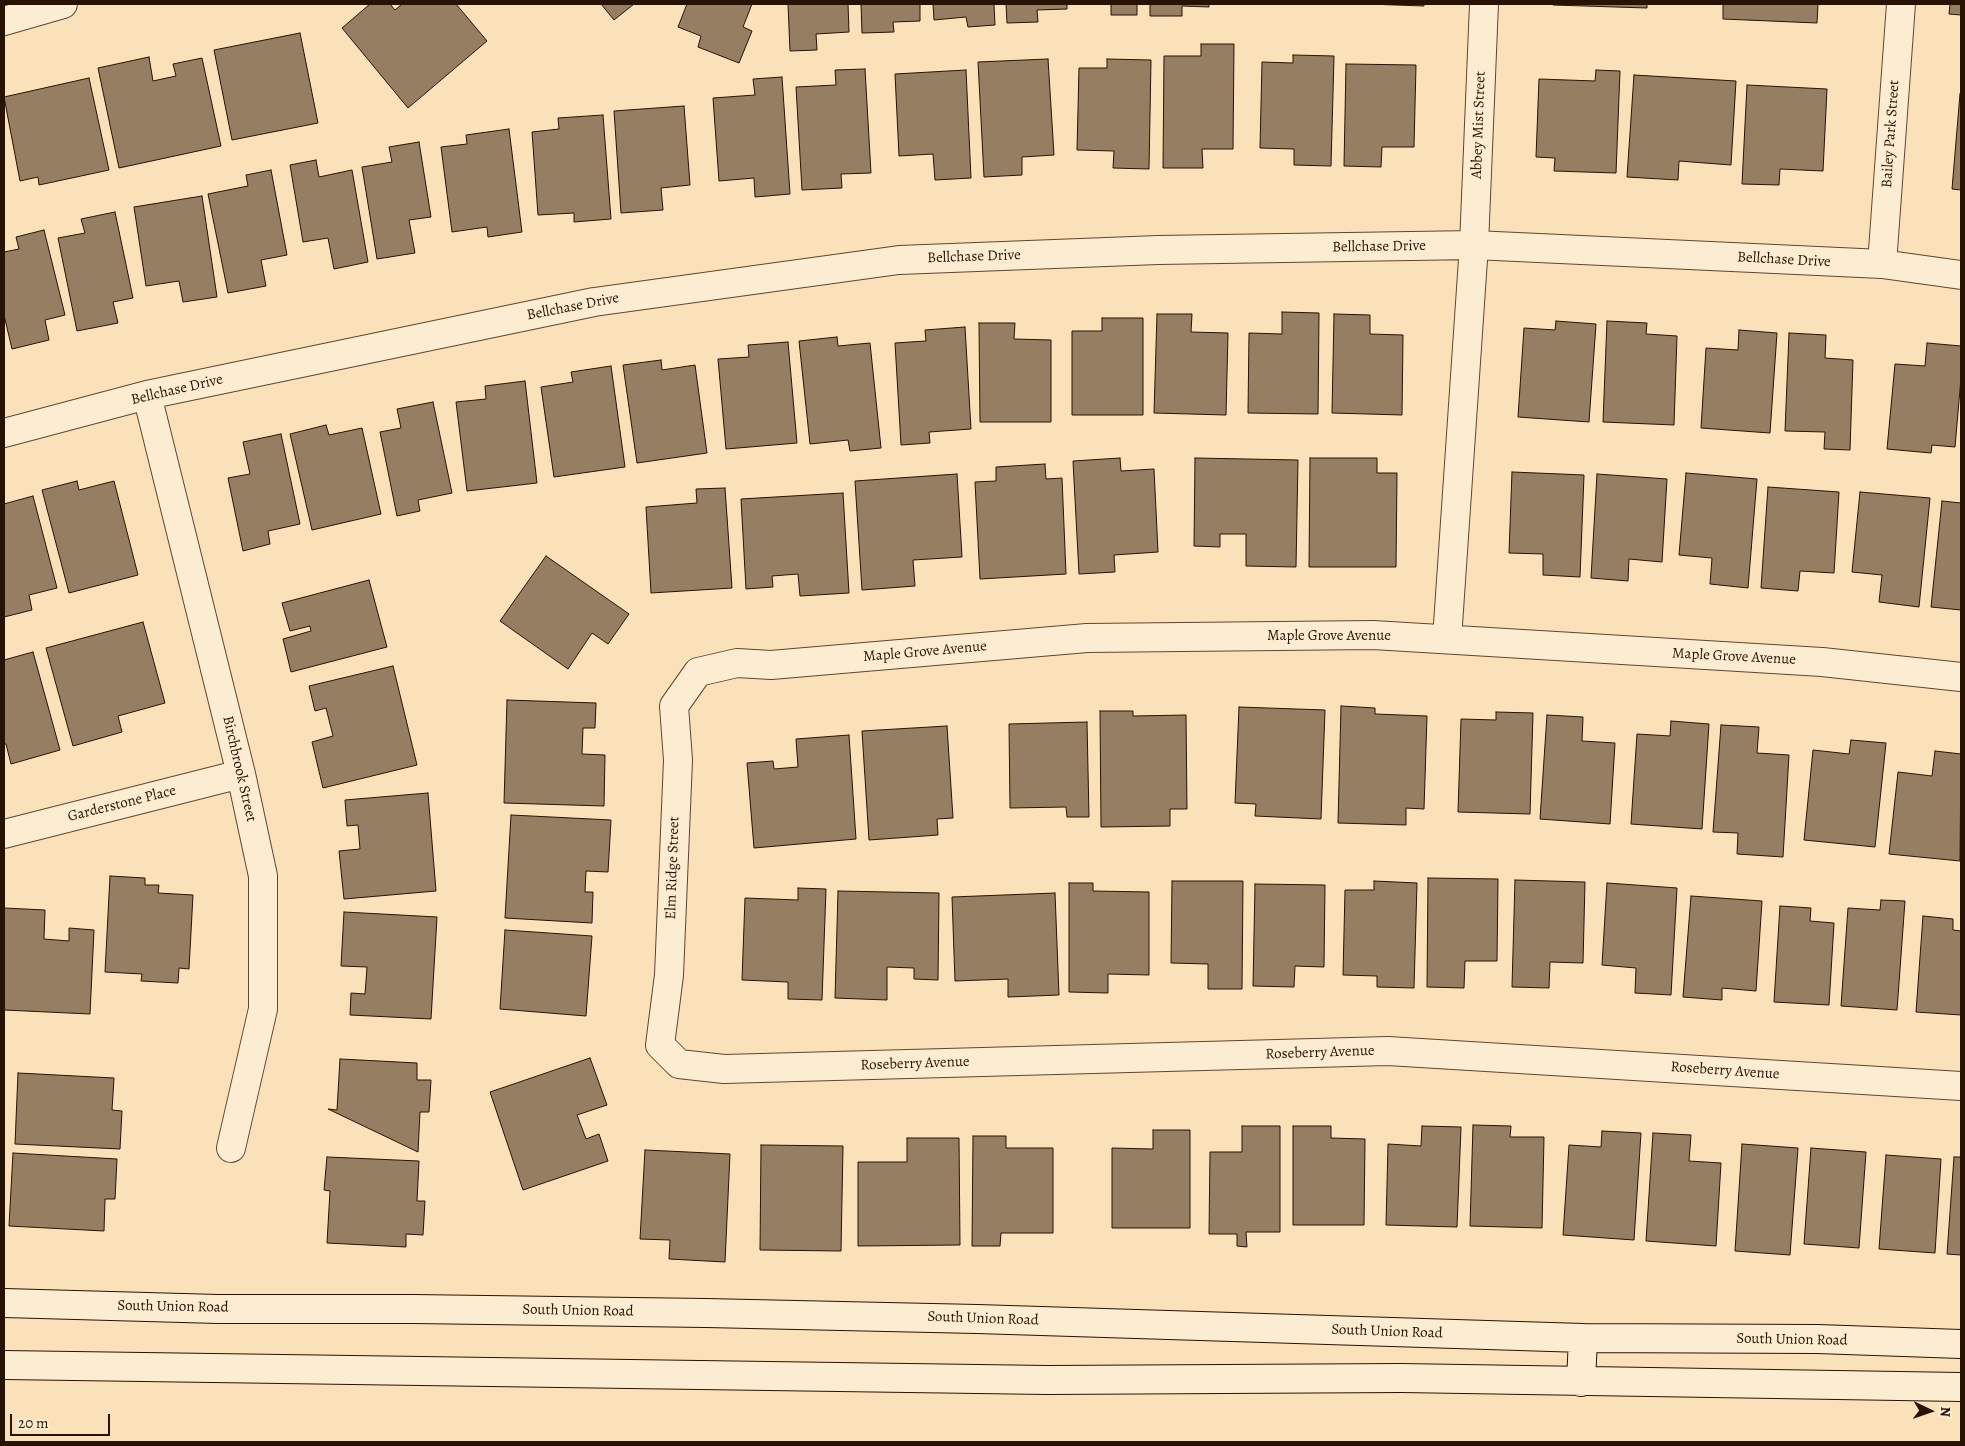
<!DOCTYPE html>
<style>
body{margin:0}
#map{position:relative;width:1965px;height:1446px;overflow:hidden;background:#fbe1b9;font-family:Alegreya,serif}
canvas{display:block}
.frame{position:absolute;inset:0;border:5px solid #281204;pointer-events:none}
.north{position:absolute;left:1905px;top:1386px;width:50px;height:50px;-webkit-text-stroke:4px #fcecd2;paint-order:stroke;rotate:93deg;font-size:14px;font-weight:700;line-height:20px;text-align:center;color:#281204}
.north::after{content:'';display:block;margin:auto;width:18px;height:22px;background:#281204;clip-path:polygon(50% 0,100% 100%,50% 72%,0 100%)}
.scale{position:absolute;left:10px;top:1414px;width:100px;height:22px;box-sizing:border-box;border:2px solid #281204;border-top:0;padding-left:6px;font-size:15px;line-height:18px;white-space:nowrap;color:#281204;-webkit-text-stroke:4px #fcecd2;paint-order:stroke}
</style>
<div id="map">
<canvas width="1965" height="1446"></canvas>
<div class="frame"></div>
<div class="north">N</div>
<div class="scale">20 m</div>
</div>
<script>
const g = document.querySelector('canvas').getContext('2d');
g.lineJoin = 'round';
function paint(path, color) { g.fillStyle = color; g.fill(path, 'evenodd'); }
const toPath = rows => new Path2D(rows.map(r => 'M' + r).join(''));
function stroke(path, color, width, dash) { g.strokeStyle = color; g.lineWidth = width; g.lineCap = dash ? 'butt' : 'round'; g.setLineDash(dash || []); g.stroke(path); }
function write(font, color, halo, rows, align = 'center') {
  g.font = font + ' Alegreya,serif'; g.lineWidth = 4; g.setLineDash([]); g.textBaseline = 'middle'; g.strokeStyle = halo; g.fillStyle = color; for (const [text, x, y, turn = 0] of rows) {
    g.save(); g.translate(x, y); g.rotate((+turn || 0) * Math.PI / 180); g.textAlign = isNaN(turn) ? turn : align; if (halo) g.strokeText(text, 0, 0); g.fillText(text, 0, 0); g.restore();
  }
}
const building = toPath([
 [370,4,390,4,395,10,402,4,456,4,487,41,408,108,342,28,370,4],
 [601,4,634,4,614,20,601,4],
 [687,4,752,4,743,27,752,31,739,63,698,47,701,36,678,27,687,4],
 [788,4,848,4,849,32,816,34,817,50,790,51,788,4],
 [861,4,920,4,920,21,893,22,894,32,862,33,861,4],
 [933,4,994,4,995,25,968,27,966,17,934,20,933,4],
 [1006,4,1067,4,1067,9,1037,10,1038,22,1007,23,1006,4],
 [1111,4,1137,4,1137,15,1111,15,1111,4],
 [1150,4,1209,4,1209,7,1182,6,1182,16,1150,16,1150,4],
 [1367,4,1424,4,1424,6,1367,4],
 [1553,4,1647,4,1647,8,1553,5,1553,4],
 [1723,4,1818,4,1817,23,1723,19,1723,4],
 [1950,4,1961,4,1961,15,1949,14,1950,4],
 [300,33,318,123,232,140,214,50,300,33],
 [1201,44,1234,44,1233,149,1202,149,1203,168,1163,168,1164,56,1201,56,1201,44],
 [1293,55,1334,56,1331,166,1294,165,1294,149,1260,148,1262,62,1293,63,1293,55],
 [149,57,153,81,176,76,173,64,202,58,221,146,119,168,98,68,149,57],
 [1048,59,1054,155,1022,157,1022,175,984,177,978,62,1048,59],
 [1107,59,1151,60,1149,169,1113,168,1114,151,1077,150,1079,68,1107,68,1107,59],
 [1346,64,1416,65,1414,147,1382,147,1381,167,1344,166,1346,64],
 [865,69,871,173,841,174,842,188,802,190,796,87,836,85,835,70,865,69],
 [966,70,971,178,935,180,933,154,899,156,895,74,966,70],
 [1596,70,1620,71,1616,173,1554,171,1555,158,1536,157,1539,79,1595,81,1596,70],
 [1634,75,1736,81,1731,165,1679,161,1678,180,1627,177,1634,75],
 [782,77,790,194,755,197,754,178,719,181,713,98,755,95,753,79,782,77],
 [89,78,109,170,39,185,38,177,20,181,4,97,89,78],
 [1747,85,1827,89,1823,171,1780,169,1779,185,1742,184,1747,85],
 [1960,94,1961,94,1961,190,1952,189,1960,94],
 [684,106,690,185,661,188,663,210,621,213,614,111,684,106],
 [603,115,611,219,574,222,574,213,538,215,532,132,559,129,558,118,603,115],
 [509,129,522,232,488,237,487,227,452,232,441,147,467,144,466,135,509,129],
 [419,142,431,217,409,220,415,253,377,259,362,167,392,162,389,147,419,142],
 [316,160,319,177,352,170,368,262,334,269,328,238,303,242,290,165,316,160],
 [271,170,287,255,261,260,266,286,228,293,208,194,248,186,246,175,271,170],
 [202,196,217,297,183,302,179,281,146,286,134,207,202,196],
 [115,212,133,298,113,302,118,323,77,331,58,238,85,233,81,219,115,212],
 [44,230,65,315,45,320,49,340,12,349,4,315,4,252,19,249,16,237,44,230],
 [1282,312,1319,313,1318,414,1248,413,1249,333,1282,334,1282,312],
 [1157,314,1192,314,1191,332,1228,333,1226,415,1154,413,1157,314],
 [1334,314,1370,315,1370,334,1403,335,1402,415,1332,413,1334,314],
 [1102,318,1143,318,1143,415,1072,415,1072,331,1102,331,1102,318],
 [1556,321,1596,324,1589,422,1518,417,1524,328,1555,330,1556,321],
 [1607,321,1647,323,1646,334,1677,336,1674,425,1603,422,1607,321],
 [979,323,1015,323,1014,339,1051,340,1051,422,980,422,979,323],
 [965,327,971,429,929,432,930,443,901,445,895,343,926,341,925,330,965,327],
 [1739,330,1777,333,1770,433,1701,428,1706,348,1738,350,1739,330],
 [1789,333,1826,335,1825,358,1853,360,1850,450,1824,449,1825,432,1785,431,1789,333],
 [837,337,838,346,870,343,881,448,850,451,848,440,810,444,799,341,837,337],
 [788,342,797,443,726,449,718,359,749,357,748,345,788,342],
 [1927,343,1961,346,1961,378,1955,447,1932,445,1931,453,1887,449,1895,364,1925,366,1927,343],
 [661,360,662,370,695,365,707,453,637,463,623,365,661,360],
 [611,366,625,467,554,477,541,387,573,382,571,372,611,366],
 [525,381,537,483,467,491,456,402,486,399,485,386,525,381],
 [433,402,452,493,418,500,420,511,397,516,380,432,401,428,397,409,433,402],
 [326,425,329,435,362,428,381,514,312,530,290,434,326,425],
 [281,434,300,524,268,531,270,544,243,551,228,478,250,474,243,442,281,434],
 [1120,458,1121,471,1154,469,1158,552,1114,555,1115,572,1079,574,1073,461,1120,458],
 [1195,458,1298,460,1296,567,1246,566,1246,534,1220,534,1220,547,1194,546,1195,458],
 [1310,458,1377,458,1377,473,1397,473,1396,567,1309,567,1310,458],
 [1045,464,1046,479,1062,478,1066,574,980,579,975,482,996,481,996,467,1045,464],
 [1512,472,1584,475,1580,577,1543,575,1543,554,1509,553,1512,472],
 [1686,473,1757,479,1748,588,1710,584,1712,558,1679,555,1686,473],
 [957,474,962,557,913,560,915,586,862,590,855,481,957,474],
 [1597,474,1667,479,1662,562,1629,559,1628,581,1591,578,1597,474],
 [77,481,79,490,114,481,138,575,69,593,42,490,77,481],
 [1768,487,1839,492,1834,573,1800,571,1798,591,1761,588,1768,487],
 [725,488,732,588,651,593,646,507,697,503,696,489,725,488],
 [1860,492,1930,498,1919,607,1879,602,1882,575,1852,572,1860,492],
 [843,493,849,593,800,596,798,574,772,576,773,587,746,589,741,499,843,493],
 [33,496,57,588,29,595,32,610,4,617,4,504,33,496],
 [1942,501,1961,503,1961,610,1931,607,1942,501],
 [546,556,629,614,608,644,592,633,568,669,500,621,546,556],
 [369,580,387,647,291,672,283,639,311,631,310,626,290,631,282,603,369,580],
 [143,622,165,703,118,716,122,732,73,746,46,648,143,622],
 [33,652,60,750,11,764,6,744,4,744,4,660,33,652],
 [393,666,417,765,323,788,312,742,333,736,326,708,315,711,309,686,393,666],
 [507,700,596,703,595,728,583,728,582,754,605,755,604,806,504,803,507,700],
 [1341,706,1375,708,1375,714,1427,716,1424,809,1406,808,1406,825,1338,823,1341,706],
 [1239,707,1325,710,1321,819,1255,816,1256,804,1235,803,1239,707],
 [1100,711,1133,711,1133,716,1186,715,1187,809,1170,809,1170,826,1101,827,1100,711],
 [1496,712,1533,713,1530,814,1458,812,1461,719,1496,720,1496,712],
 [1547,715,1583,717,1582,741,1615,743,1610,824,1540,819,1547,715],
 [1671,721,1709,724,1702,829,1631,824,1637,734,1670,736,1671,721],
 [1087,722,1089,817,1067,817,1066,807,1010,808,1009,724,1087,722],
 [1721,725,1759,727,1757,753,1789,755,1783,857,1737,854,1738,833,1713,832,1721,725],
 [947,726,953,818,937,819,938,835,869,840,862,731,947,726],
 [849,735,856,839,754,848,747,763,773,761,774,769,798,767,796,739,849,735],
 [1851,740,1886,743,1875,847,1804,840,1813,750,1849,754,1851,740],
 [1935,751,1961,754,1960,861,1889,854,1898,772,1932,776,1935,751],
 [428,793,436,891,344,899,339,851,360,849,358,825,347,826,345,800,428,793],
 [511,815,611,820,608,872,586,871,585,892,593,892,592,923,505,918,511,815],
 [110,876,145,878,145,885,159,885,158,893,193,895,189,969,179,968,178,983,141,981,142,974,105,972,110,876],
 [1428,878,1498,879,1497,961,1465,961,1464,988,1427,987,1428,878],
 [1515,880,1585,882,1583,963,1550,962,1549,988,1512,987,1515,880],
 [1172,881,1243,881,1242,989,1208,989,1208,964,1171,963,1172,881],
 [1374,881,1417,883,1414,988,1377,987,1377,976,1343,975,1345,890,1374,890,1374,881],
 [1069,883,1093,883,1093,891,1149,892,1149,975,1108,974,1108,993,1069,992,1069,883],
 [1607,883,1677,888,1671,995,1635,993,1636,968,1602,965,1607,883],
 [1255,884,1325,885,1324,967,1295,966,1294,987,1253,986,1255,884],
 [798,888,826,889,822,1000,788,999,788,982,742,980,745,898,798,900,798,888],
 [838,891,939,893,938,980,914,979,914,968,887,967,887,1000,835,998,838,891],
 [1055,893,1059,995,1008,997,1008,979,955,981,952,897,1055,893],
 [1691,896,1762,901,1756,991,1722,988,1722,1000,1683,997,1691,896],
 [1881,900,1905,901,1897,1010,1841,1006,1848,908,1880,910,1881,900],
 [1780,906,1811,908,1810,921,1834,923,1829,1005,1774,1002,1780,906],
 [4,908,45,910,44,939,69,941,69,928,94,930,90,1014,4,1010,4,908],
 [344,912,437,917,431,1019,350,1015,351,993,365,994,367,967,341,966,344,912],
 [1923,916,1953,919,1953,930,1961,931,1961,1015,1916,1012,1923,916],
 [505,930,592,936,586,1016,500,1009,505,930],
 [590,1058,607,1105,577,1115,586,1139,599,1134,608,1161,523,1190,490,1092,590,1058],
 [340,1059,417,1063,417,1080,431,1080,429,1112,420,1112,418,1152,328,1109,337,1110,340,1059],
 [18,1073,114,1078,112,1110,122,1111,120,1149,15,1144,18,1073],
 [1473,1125,1511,1126,1510,1137,1544,1137,1542,1228,1470,1226,1473,1125],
 [1242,1126,1280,1126,1280,1232,1246,1232,1247,1247,1237,1246,1237,1234,1209,1234,1210,1152,1242,1152,1242,1126],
 [1293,1126,1331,1126,1331,1138,1365,1139,1364,1225,1293,1225,1293,1126],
 [1422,1126,1461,1127,1457,1227,1386,1225,1388,1144,1421,1146,1422,1126],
 [1153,1130,1190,1130,1190,1228,1112,1228,1112,1148,1153,1149,1153,1130],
 [1602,1131,1641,1133,1634,1240,1563,1235,1569,1145,1601,1147,1602,1131],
 [1653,1133,1691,1135,1689,1161,1721,1163,1716,1246,1646,1241,1653,1133],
 [973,1136,1006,1136,1006,1148,1053,1148,1053,1233,1001,1233,1000,1246,972,1246,973,1136],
 [907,1138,959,1138,960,1245,858,1246,858,1162,907,1162,907,1138],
 [1742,1144,1798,1148,1790,1255,1735,1251,1742,1144],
 [761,1145,843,1146,841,1251,760,1250,761,1145],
 [1811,1148,1866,1152,1859,1248,1804,1244,1811,1148],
 [645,1150,730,1154,725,1262,669,1259,670,1240,640,1239,645,1150],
 [13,1153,117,1159,115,1199,105,1199,104,1231,9,1226,13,1153],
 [1886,1155,1941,1159,1935,1253,1879,1249,1886,1155],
 [327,1157,419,1161,417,1201,425,1201,423,1235,406,1234,406,1247,327,1243,330,1191,324,1190,327,1157],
 [1954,1157,1961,1157,1961,1255,1947,1254,1954,1157]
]);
const street = toPath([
 [4,21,63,4],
 [1882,264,1901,4],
 [147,395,241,774,263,876,263,1009,231,1148],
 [4,433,147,395,594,302,899,260,1158,250,1474,245,1882,264,1961,275],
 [1447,639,1474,245,1484,4],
 [1961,677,1822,662,1373,635,1087,638,771,665,737,663,698,672,674,706,678,760,669,975,660,1045,679,1064,724,1069,1388,1051,1961,1086],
 [4,834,241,774]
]);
const secondary = toPath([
 [4,1303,218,1309,413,1309,706,1313,977,1319,1583,1338,1817,1339,1961,1344],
 [4,1365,1047,1380,1401,1378,1961,1387],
 [1581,1382,1583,1338]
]);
const streetNames = [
 ["Abbey Mist Street",1479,125,-88],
 ["Bailey Park Street",1891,134,-86],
 ["Bellchase Drive",1379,247,-1],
 ["Bellchase Drive",974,257,-2],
 ["Bellchase Drive",1784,260,3],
 ["Bellchase Drive",573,307,-11],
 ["Bellchase Drive",177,390,-13],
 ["Maple Grove Avenue",1329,636],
 ["Maple Grove Avenue",925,652,-5],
 ["Maple Grove Avenue",1734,657,3],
 ["Birchbrook Street",239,769,77],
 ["Garderstone Place",122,804,-14],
 ["Elm Ridge Street",673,868,-88],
 ["Roseberry Avenue",1320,1053,-2],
 ["Roseberry Avenue",915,1064,-2],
 ["Roseberry Avenue",1725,1071,4],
 ["South Union Road",173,1307,1],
 ["South Union Road",578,1311,1],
 ["South Union Road",983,1319,2],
 ["South Union Road",1387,1332,2],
 ["South Union Road",1792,1340,1]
];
paint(building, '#967e62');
stroke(building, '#281204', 1);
stroke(street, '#5d4631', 30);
stroke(secondary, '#281204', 30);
stroke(street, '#fcecd2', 28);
stroke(secondary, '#fcecd2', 28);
write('15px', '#281204', '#fcecd2', streetNames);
</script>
